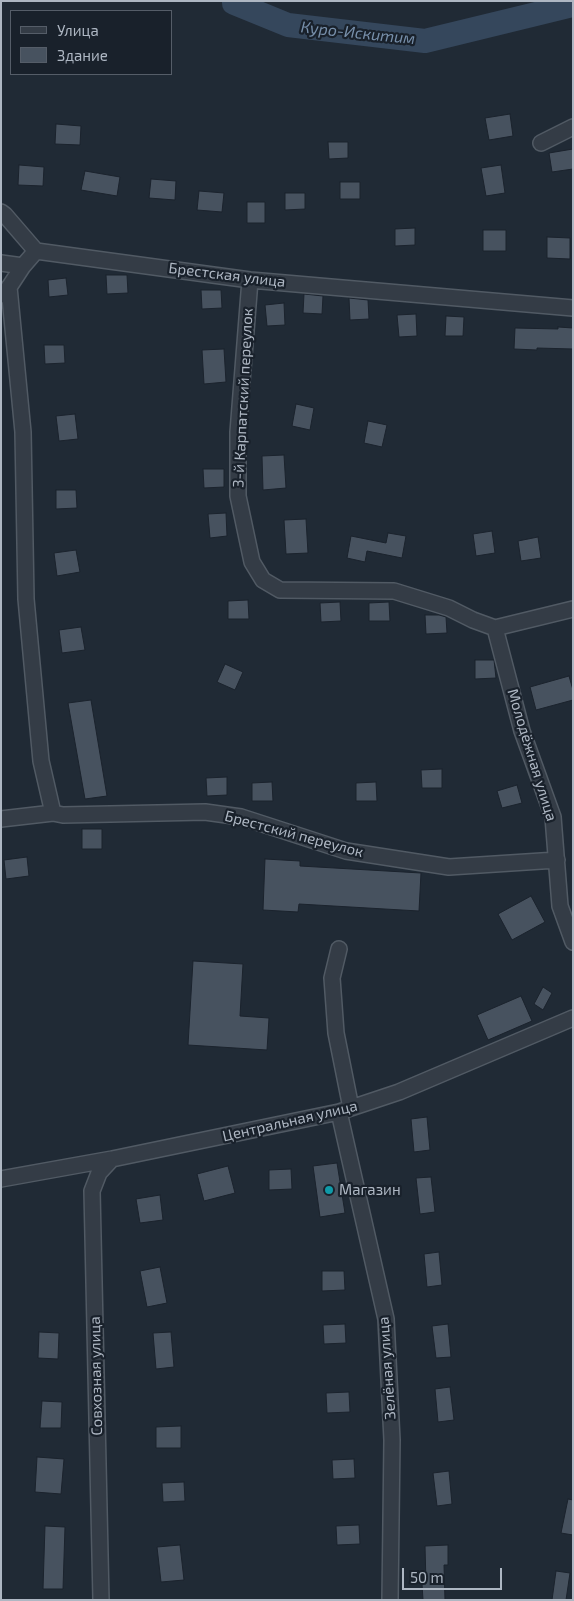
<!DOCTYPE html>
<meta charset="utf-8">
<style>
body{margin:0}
#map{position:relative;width:574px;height:1601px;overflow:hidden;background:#202a35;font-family:"Exo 2",sans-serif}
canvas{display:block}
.frame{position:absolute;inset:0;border:2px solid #aeb7c3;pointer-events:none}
.legend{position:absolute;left:10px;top:10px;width:162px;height:65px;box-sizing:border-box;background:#19212b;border:1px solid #555d68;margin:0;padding:6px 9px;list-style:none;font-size:15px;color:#aeb7c3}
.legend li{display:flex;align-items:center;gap:10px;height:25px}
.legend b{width:25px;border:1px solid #555d68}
.scale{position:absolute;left:402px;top:1568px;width:100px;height:22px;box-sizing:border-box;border:2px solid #aeb7c3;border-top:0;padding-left:6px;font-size:15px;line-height:18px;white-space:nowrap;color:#aeb7c3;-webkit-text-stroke:4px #19212b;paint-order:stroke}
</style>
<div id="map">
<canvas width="574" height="1601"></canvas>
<div class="frame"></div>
<ul class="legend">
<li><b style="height:6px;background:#343c46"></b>Улица</li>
<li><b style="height:14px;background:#47525f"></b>Здание</li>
</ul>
<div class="scale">50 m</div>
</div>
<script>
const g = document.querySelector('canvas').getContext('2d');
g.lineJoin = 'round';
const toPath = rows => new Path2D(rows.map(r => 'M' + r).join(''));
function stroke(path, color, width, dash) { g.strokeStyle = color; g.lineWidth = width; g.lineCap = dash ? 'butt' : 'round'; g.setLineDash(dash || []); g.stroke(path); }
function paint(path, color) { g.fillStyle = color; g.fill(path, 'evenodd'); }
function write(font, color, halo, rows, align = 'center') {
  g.font = font + ' "Exo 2",sans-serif'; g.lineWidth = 4.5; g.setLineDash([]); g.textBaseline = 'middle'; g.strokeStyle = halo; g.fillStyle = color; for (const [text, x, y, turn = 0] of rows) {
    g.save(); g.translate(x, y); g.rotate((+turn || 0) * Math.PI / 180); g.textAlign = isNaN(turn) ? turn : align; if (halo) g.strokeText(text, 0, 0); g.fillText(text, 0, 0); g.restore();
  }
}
const river = toPath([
 [234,1,234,3,288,25,425,41,573,5]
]);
const building = toPath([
 [510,114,513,136,489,140,485,118,510,114],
 [56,124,81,126,80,145,55,144,56,124],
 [328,142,348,142,348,158,329,159,328,142],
 [573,149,573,169,552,172,549,153,573,149],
 [19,165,44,167,43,186,18,185,19,165],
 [501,165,505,193,486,196,481,168,501,165],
 [85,171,120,177,117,196,81,190,85,171],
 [151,179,176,181,175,200,149,198,151,179],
 [340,182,360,182,360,199,340,199,340,182],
 [199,191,224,193,222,212,197,210,199,191],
 [285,193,305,193,305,209,285,210,285,193],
 [247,202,265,202,265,223,247,223,247,202],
 [415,228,415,245,395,246,395,229,415,228],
 [483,230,506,230,506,251,483,251,483,230],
 [547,237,570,238,570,259,547,258,547,237],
 [106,275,127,275,128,293,107,294,106,275],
 [66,278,68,295,49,297,48,280,66,278],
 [201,290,221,290,222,308,202,309,201,290],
 [304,294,323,296,322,314,303,313,304,294],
 [349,298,368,300,369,319,350,320,349,298],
 [284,303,285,325,267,326,265,305,284,303],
 [416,314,417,336,399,337,397,315,416,314],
 [446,316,464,317,463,336,445,336,446,316],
 [558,327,573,328,573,349,537,348,537,350,514,349,515,328,558,329,558,327],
 [44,345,64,345,65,363,45,364,44,345],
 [224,349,226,382,204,384,202,350,224,349],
 [296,404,314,408,310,430,292,426,296,404],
 [75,414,78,439,59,441,56,416,75,414],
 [368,421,387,425,382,447,364,443,368,421],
 [284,455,286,488,263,490,262,456,284,455],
 [203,469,224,469,224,487,204,488,203,469],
 [56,490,76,490,77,508,56,509,56,490],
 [226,513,227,536,210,538,208,514,226,513],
 [306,519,308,553,286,554,284,520,306,519],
 [492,531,495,553,476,556,473,534,492,531],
 [388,533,406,536,402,558,367,551,365,562,347,558,351,536,386,543,388,533],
 [538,537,541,558,521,561,518,541,538,537],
 [76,550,80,572,57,576,54,553,76,550],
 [248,600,249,619,228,619,228,601,248,600],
 [340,602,341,621,321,622,320,603,340,602],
 [389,602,390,621,369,621,369,603,389,602],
 [425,615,439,615,446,617,447,633,426,634,425,615],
 [81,627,85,650,62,653,59,630,81,627],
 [475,660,494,660,496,678,475,679,475,660],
 [225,664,243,672,235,690,217,682,225,664],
 [569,676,573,690,573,700,536,710,530,687,569,676],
 [91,700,107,796,85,799,68,703,91,700],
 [442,769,442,788,422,788,421,770,442,769],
 [227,777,227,795,207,796,206,778,227,777],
 [272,782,273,801,252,801,252,783,272,782],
 [376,782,377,801,356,801,356,783,376,782],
 [517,785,522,803,502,808,497,791,517,785],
 [82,829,102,829,102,849,82,849,82,829],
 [27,857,29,876,6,879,4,860,27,857],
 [265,859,300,861,300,866,421,873,419,911,299,904,298,912,263,910,265,859],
 [531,896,545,922,512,940,498,914,531,896],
 [193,961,243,964,240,1016,269,1018,267,1050,188,1045,193,961],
 [543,987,552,993,543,1010,534,1004,543,987],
 [521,996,532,1021,488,1040,477,1015,521,996],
 [427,1117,430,1150,414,1152,411,1119,427,1117],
 [337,1163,345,1213,320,1217,313,1166,337,1163],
 [228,1166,235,1193,204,1201,197,1174,228,1166],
 [291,1169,292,1189,269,1190,269,1170,291,1169],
 [431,1177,435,1212,420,1214,416,1178,431,1177],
 [160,1195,163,1220,140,1223,136,1199,160,1195],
 [439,1252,442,1285,427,1287,424,1254,439,1252],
 [160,1267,167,1303,147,1307,140,1271,160,1267],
 [322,1271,344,1271,345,1290,322,1291,322,1271],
 [345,1324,346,1343,324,1344,323,1325,345,1324],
 [448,1324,451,1357,436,1358,432,1326,448,1324],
 [39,1332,59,1333,58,1359,38,1358,39,1332],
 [171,1332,174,1367,156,1369,153,1333,171,1332],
 [450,1387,454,1420,438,1422,435,1389,450,1387],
 [349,1392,350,1412,327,1413,326,1393,349,1392],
 [42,1401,62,1402,61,1428,40,1428,42,1401],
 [181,1426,181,1448,156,1448,156,1427,181,1426],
 [37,1457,64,1459,61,1494,35,1492,37,1457],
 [354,1459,355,1478,333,1479,332,1460,354,1459],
 [449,1471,452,1504,437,1506,433,1473,449,1471],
 [184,1482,185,1501,163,1502,162,1483,184,1482],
 [568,1499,573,1500,573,1535,561,1533,568,1499],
 [359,1525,360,1544,337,1545,336,1526,359,1525],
 [45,1526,65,1527,63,1589,43,1589,45,1526],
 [180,1545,184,1580,161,1582,157,1547,180,1545],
 [448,1545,448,1565,444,1565,445,1600,423,1600,422,1584,426,1584,425,1546,448,1545],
 [556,1571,570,1573,566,1600,552,1600,556,1571]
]);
const minor = toPath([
 [541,143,573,127],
 [1,212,5,215,36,251,250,280,573,308],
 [1,263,23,266],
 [250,280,238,432,238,496,252,562,263,580,280,590,394,591,449,608,473,620,495,628,573,609],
 [9,287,23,432,26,599,41,761,53,813],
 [4,295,23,266,36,251],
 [495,628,522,731,553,817,560,906,573,942],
 [1,819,53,813,63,815,205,812,241,817,346,851,449,867,557,860],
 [339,949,332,978,336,1033,351,1108],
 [339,1112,386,1319,392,1440,390,1600],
 [1,1179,112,1159,339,1112,399,1092,573,1018],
 [101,1600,92,1191,99,1173,112,1159]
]);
const markers = [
 [329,1190,5,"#0f9aa8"]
];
const streetNames = [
 ["Брестская улица",227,275,7],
 ["3-й Карпатский переулок",243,398,-87],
 ["Молодёжная улица",532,755,73],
 ["Брестский переулок",294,834,15],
 ["Центральная улица",290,1121,-13],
 ["Зелёная улица",387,1368,-94],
 ["Совхозная улица",96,1376,-91]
];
const poiNames = [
 ["Магазин",339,1190]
];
const waterNames = [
 ["Куро-Искитим",358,33,6]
];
stroke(river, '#35475c', 24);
paint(building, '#47525f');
stroke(building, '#1b232d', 1);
stroke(minor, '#515a64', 18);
stroke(minor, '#343c46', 15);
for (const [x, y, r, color] of markers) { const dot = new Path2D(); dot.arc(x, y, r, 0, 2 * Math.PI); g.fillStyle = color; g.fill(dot); stroke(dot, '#19212b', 2); }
write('15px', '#aeb7c3', '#19212b', streetNames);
write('15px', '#aeb7c3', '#19212b', poiNames, 'left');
write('italic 16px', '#778faa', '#19212b', waterNames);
</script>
